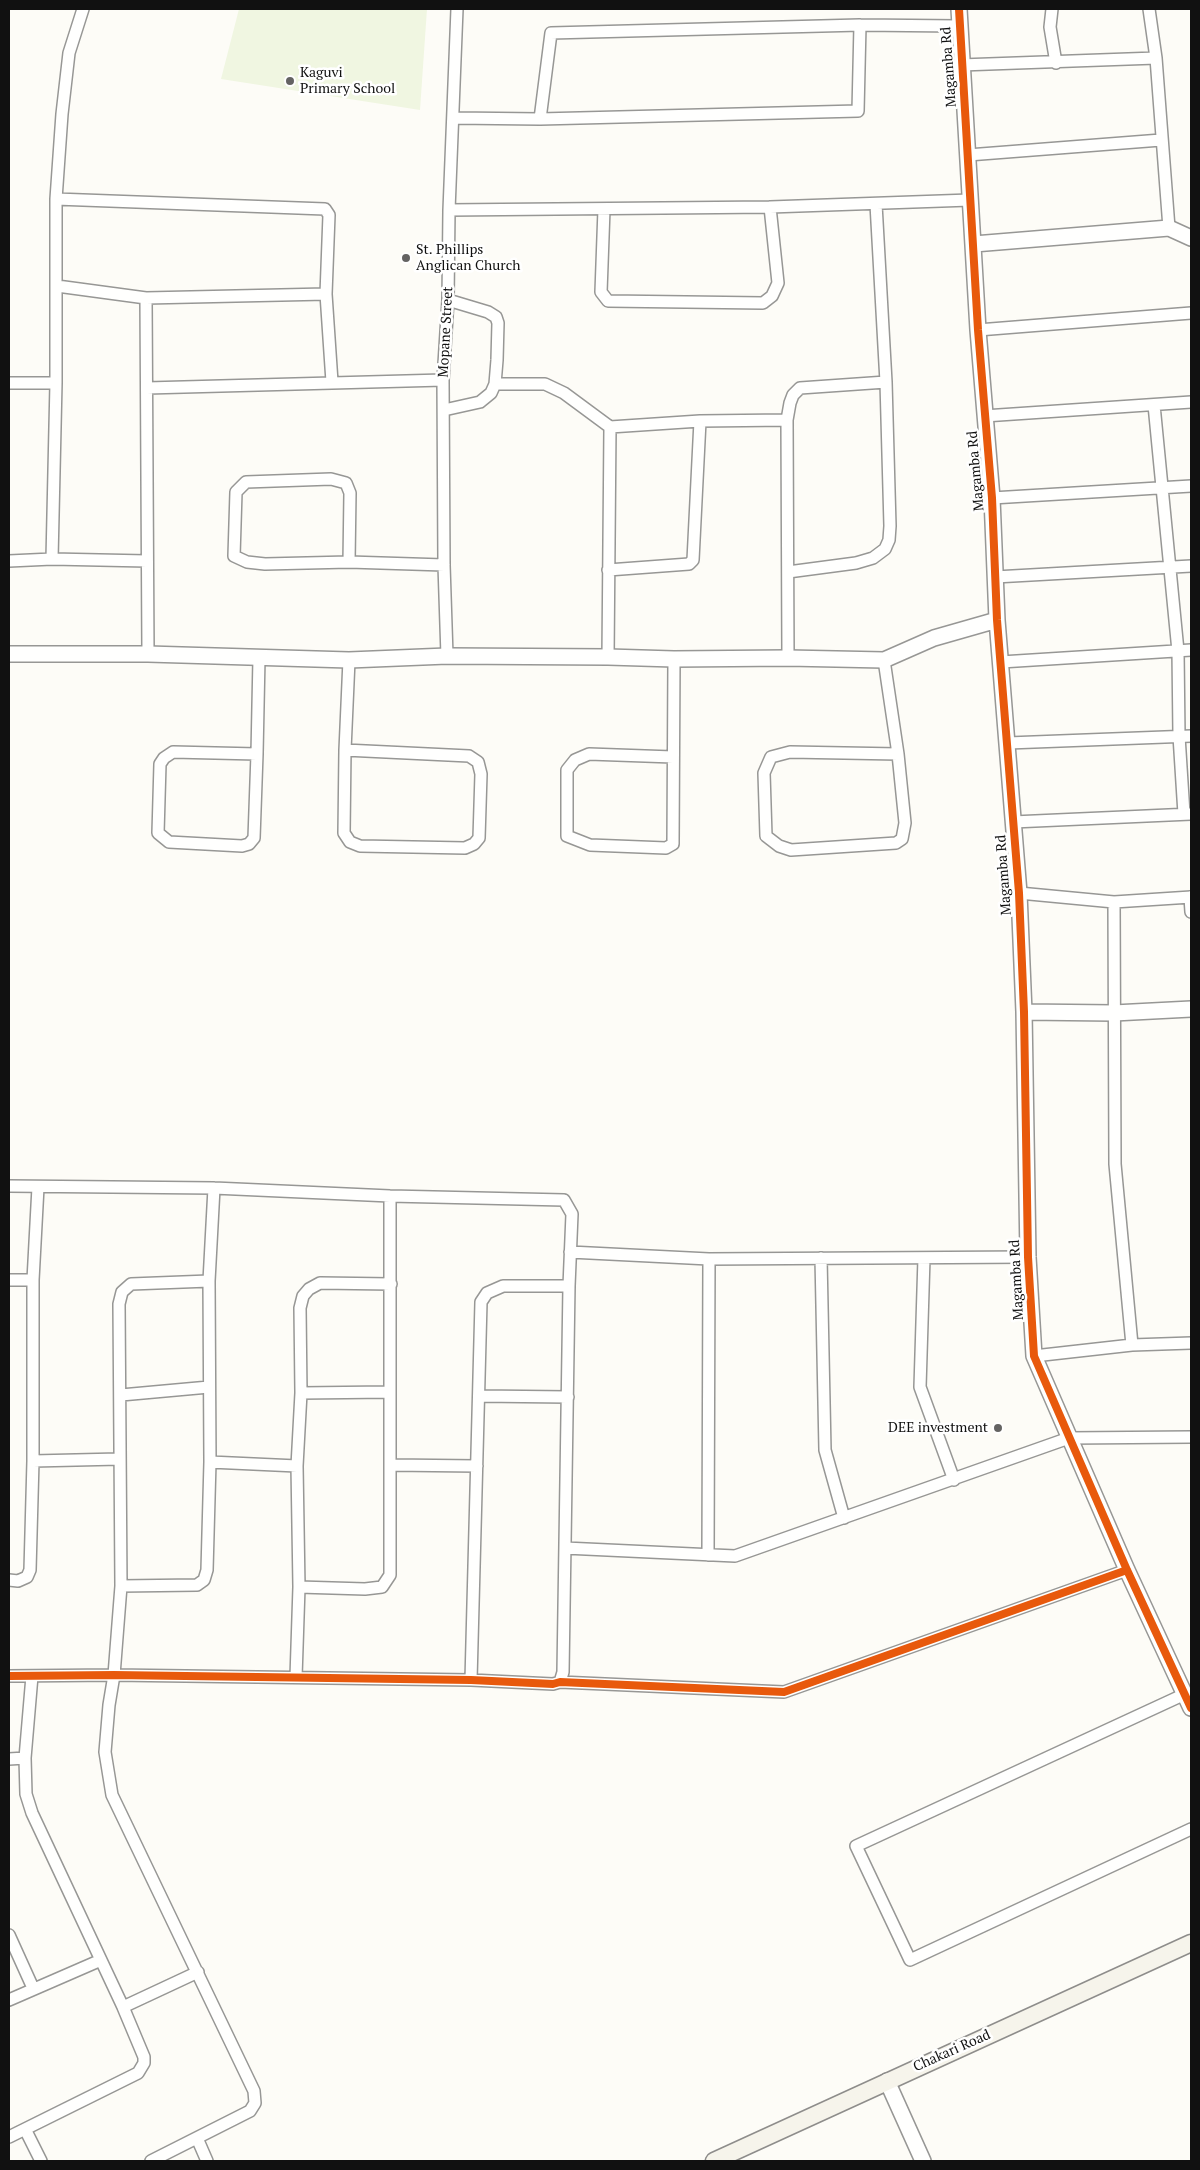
<!DOCTYPE html>
<style>
body{margin:0}
#map{position:relative;width:1200px;height:2170px;overflow:hidden;background:#fdfcf7;font-family:"PT Serif",serif}
canvas{display:block}
.frame{position:absolute;inset:0;border:10px solid #111;pointer-events:none}
</style>
<div id="map">
<canvas width="1200" height="2170"></canvas>
<div class="frame"></div>
</div>
<script>
const g = document.querySelector('canvas').getContext('2d');
g.lineJoin = 'round';
function paint(path, color) { g.fillStyle = color; g.fill(path, 'evenodd'); }
const toPath = rows => new Path2D(rows.map(r => 'M' + r).join(''));
function stroke(path, color, width, dash) { g.strokeStyle = color; g.lineWidth = width; g.lineCap = dash ? 'butt' : 'round'; g.setLineDash(dash || []); g.stroke(path); }
function write(font, color, halo, rows, align = 'center') {
  g.font = font + ' "PT Serif",serif'; g.lineWidth = 5; g.setLineDash([]); g.textBaseline = 'middle'; g.strokeStyle = halo; g.fillStyle = color; for (const [text, x, y, turn = 0] of rows) {
    g.save(); g.translate(x, y); g.rotate((+turn || 0) * Math.PI / 180); g.textAlign = isNaN(turn) ? turn : align; if (halo) g.strokeText(text, 0, 0); g.fillText(text, 0, 0); g.restore();
  }
}
const pitch = toPath([
 [239,9,427,9,420,110,221,79]
]);
const minor = toPath([
 [1052,9,1050,27,1056,63],
 [1149,9,1156,58,1169,228],
 [961,65,1156,58],
 [454,118,540,119,858,111,860,25],
 [540,119,551,33,860,25,958,26],
 [968,155,1161,140],
 [56,199,62,114,69,53,83,9],
 [604,209,601,292,608,301,763,303,772,296,778,283,770,207],
 [449,210,770,207,970,200],
 [57,286,146,298],
 [978,330,1191,313],
 [9,383,56,383],
 [495,384,545,384,564,393,610,427,700,421,787,420],
 [147,388,443,380],
 [1154,405,1178,651,1179,736,1184,814],
 [444,410,480,402,491,393,495,384,497,360,498,323,496,317,488,312,448,300],
 [984,416,1191,402],
 [992,498,1191,486],
 [52,559,56,383,56,199,325,209,329,215,326,294],
 [9,561,52,559,147,561],
 [349,562,350,493,346,483,331,479,246,482,236,492,234,556,247,562,265,564,349,562,444,565],
 [608,570,689,564,693,560,700,421],
 [788,572,856,563,873,558,885,549,889,540,890,526,886,382],
 [995,577,1191,566],
 [148,654,146,298,326,294,332,382],
 [447,656,444,565,443,380,448,300,449,210,457,9],
 [608,657,610,427],
 [788,658,787,420,790,403,793,395,800,388,886,382,876,204],
 [884,660,898,754,905,823,902,839,896,843,791,850,779,846,766,836,764,773,771,757,790,752,898,754],
 [1001,662,1191,650],
 [1008,743,1191,736],
 [345,750,469,756,478,762,481,774,479,838,474,844,465,848,360,846,350,842,344,833,345,750,349,660],
 [257,754,173,752,164,758,160,764,158,833,169,842,242,846,249,844,254,838,257,754,259,658],
 [673,757,589,754,575,760,567,770,567,836,590,845,666,848,673,844,674,659],
 [1013,822,1191,814],
 [1019,893,1114,902,1191,897],
 [1190,897,1191,912],
 [1114,902,1115,1164,1132,1345],
 [9,1186,214,1188,390,1196,564,1200,572,1214,569,1286,563,1672,560,1682],
 [570,1252,709,1259,1028,1257],
 [821,1258,825,1450,844,1518],
 [924,1258,920,1387,954,1480],
 [9,1280,33,1280],
 [1034,1356,1132,1345,1191,1343],
 [301,1393,389,1392],
 [121,1395,209,1387],
 [479,1396,568,1397],
 [33,1461,119,1459],
 [210,1462,297,1466],
 [391,1465,477,1466],
 [565,1548,735,1556,1069,1438,1191,1437],
 [708,1555,709,1259],
 [9,1580,18,1581,27,1577,30,1570,33,1461,33,1280,38,1187],
 [121,1586,197,1585,204,1580,207,1570,210,1462,209,1281,214,1188],
 [299,1587,365,1589,382,1587,390,1575,390,1196],
 [9,1676,114,1675,471,1680,553,1684,560,1682,784,1692,1127,1570],
 [296,1677,299,1587,297,1466,301,1393,300,1308,303,1296,309,1289,320,1283,391,1284],
 [471,1680,481,1302,487,1293,503,1286,569,1286],
 [1185,1694,856,1846,910,1960,1191,1829],
 [9,1759,25,1758],
 [9,1935,33,1988],
 [9,2000,101,1960],
 [123,2007,198,1972],
 [25,2129,41,2161],
 [9,2137,138,2073,144,2063,144,2057,123,2007,32,1813,26,1794,25,1758,32,1676],
 [197,2138,207,2161],
 [151,2161,250,2111,255,2103,254,2091,112,1795,105,1752,109,1705,114,1675,121,1586,119,1304,122,1292,131,1284,209,1281]
]);
const tertiary = toPath([
 [959,9,978,330,992,498,997,620,1019,893,1024,1012,1028,1257,1034,1356,1127,1570,1191,1708],
 [974,244,1169,228,1191,238],
 [9,654,148,654,349,660,447,656,608,657,674,659,788,658,884,660,934,638,997,620],
 [1024,1012,1114,1013,1191,1009],
 [887,2081,923,2161]
]);
const secondary = toPath([
 [714,2161,1191,1943]
]);
const cycleway = toPath([
 [959,9,978,330,992,498,997,620,1019,893,1024,1012,1028,1257,1034,1356,1127,1570,1191,1708],
 [9,1676,114,1675,471,1680,553,1684,560,1682,784,1692,1127,1570]
]);
const markers = [
 [290,81,5,"#646362"],
 [406,258,5,"#646362"],
 [998,1428,5,"#646362"]
];
const streetNames = [
 ["Magamba Rd",949,67,-94],
 ["Mopane Street",446,332,-87],
 ["Magamba Rd",976,471,-95],
 ["Magamba Rd",1004,875,-94],
 ["Magamba Rd",1017,1280,-93],
 ["Chakari Road",952,2051,-24]
];
const poiNames = [
 ["Kaguvi",300,73],
 ["Primary School",300,89],
 ["St. Phillips",416,250],
 ["Anglican Church",416,266],
 ["DEE investment",988,1428,"right"]
];
paint(pitch, '#f0f6e1');
stroke(minor, '#979795', 14);
stroke(tertiary, '#979795', 18);
stroke(secondary, '#8e8d8b', 19);
stroke(minor, '#fffffe', 11);
stroke(tertiary, '#fffffe', 15);
stroke(secondary, '#f6f4eb', 16);
stroke(cycleway, '#e8590c', 8);
for (const [x, y, r, color] of markers) { const dot = new Path2D(); dot.arc(x, y, r, 0, 2 * Math.PI); g.fillStyle = color; g.fill(dot); stroke(dot, '#fff', 2); }
write('14px', '#111', '#fff', streetNames);
write('14px', '#111', '#fff', poiNames, 'left');
</script>
